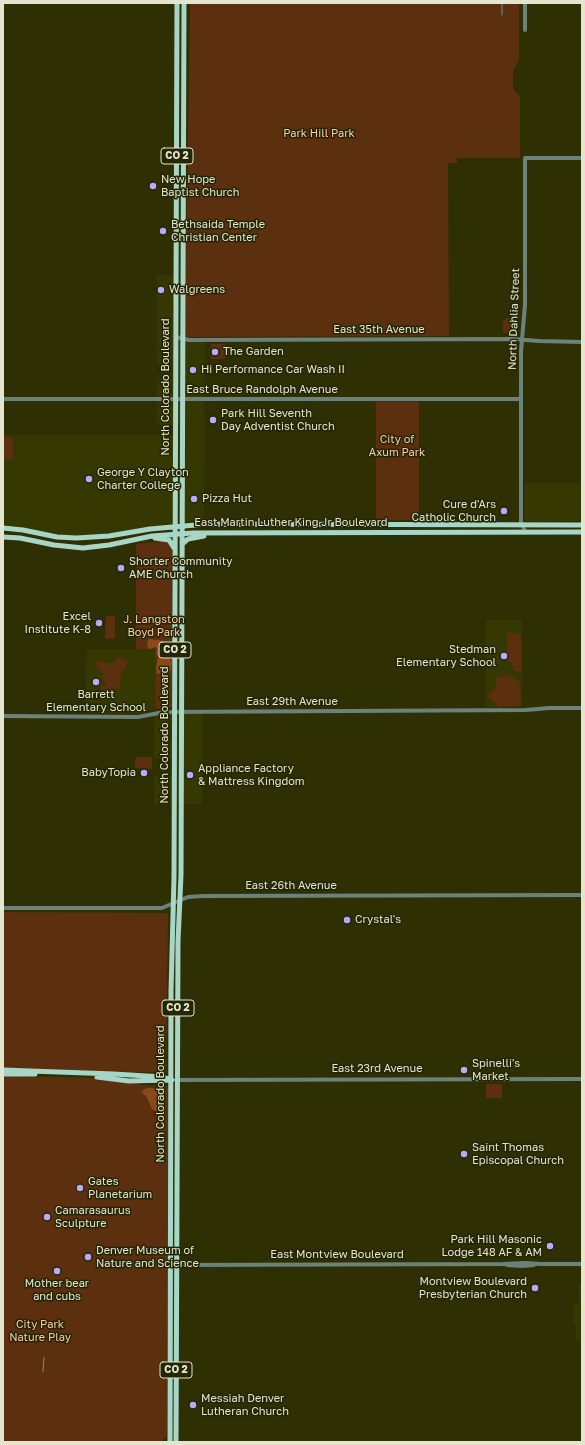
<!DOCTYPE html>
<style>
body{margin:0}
#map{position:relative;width:585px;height:1445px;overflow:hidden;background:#2e3003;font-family:"Golos Text",sans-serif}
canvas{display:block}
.frame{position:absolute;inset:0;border:4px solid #e3e6ce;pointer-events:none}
</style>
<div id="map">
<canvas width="585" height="1445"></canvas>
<div class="frame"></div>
</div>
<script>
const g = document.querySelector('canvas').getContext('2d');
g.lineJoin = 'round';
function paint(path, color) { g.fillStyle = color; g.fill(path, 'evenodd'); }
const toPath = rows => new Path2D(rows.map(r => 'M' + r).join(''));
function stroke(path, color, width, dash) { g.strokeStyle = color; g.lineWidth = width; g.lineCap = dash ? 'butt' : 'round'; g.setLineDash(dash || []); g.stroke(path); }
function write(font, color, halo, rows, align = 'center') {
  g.font = font + ' "Golos Text",sans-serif'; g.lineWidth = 3; g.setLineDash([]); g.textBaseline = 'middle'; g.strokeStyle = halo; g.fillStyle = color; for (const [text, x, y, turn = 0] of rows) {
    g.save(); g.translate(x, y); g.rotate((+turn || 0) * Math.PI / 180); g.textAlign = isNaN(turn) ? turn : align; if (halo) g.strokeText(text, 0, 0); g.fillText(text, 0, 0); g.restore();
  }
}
const built = toPath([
 [157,275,176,275,176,337,205,340,204,521,179,521,179,425,157,425,157,379,172,379,172,364,157,364],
 [3,435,176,435,175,527,77,538,3,528],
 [525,483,582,483,582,521,525,521],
 [486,620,522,620,522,707,486,707],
 [87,649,156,649,156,709,138,714,86,713,86,662,87,662],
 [203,711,202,804,154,804,154,776,172,776,172,758,154,758,154,713],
 [578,1285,582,1285,582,1340,576,1340,576,1325,574,1325,574,1304,579,1304,579,1291,578,1291]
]);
const green = toPath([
 [190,3,519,3,519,60,513,71,513,89,520,97,520,158,457,158,457,163,448,163,449,336,187,337,185,332],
 [506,318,519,318,516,332,503,333,503,322],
 [211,344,225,344,225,359,211,359,211,354,213,354,213,356,220,355,220,349,211,349],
 [376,402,419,402,419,520,376,520],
 [3,436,6,436,13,440,13,460,3,460],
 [164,541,170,543,172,549,172,706,171,708,156,709,155,649,136,649,136,544],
 [106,616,115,616,115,639,105,638],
 [507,633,515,633,521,635,521,671,514,671,511,661,507,661],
 [118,657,127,660,128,663,126,667,121,672,120,689,115,688,111,694,109,690,108,692,105,694,105,691,101,689,101,686,107,686,103,679,102,671,98,670,95,662,97,660,106,663,114,663],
 [506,674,516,679,520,683,521,704,519,706,499,707,488,698,488,695,496,687,496,677,505,676],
 [137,757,151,757,152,758,152,769,135,768,135,758],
 [3,912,168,913,166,1073,3,1068],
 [3,1076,100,1078,142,1085,169,1086,167,1436,161,1442,3,1442],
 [486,1084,502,1084,502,1098,486,1098]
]);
const forest = toPath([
 [149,639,160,640,171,651,171,653,167,656,172,661,171,671,157,674,156,669,158,657,156,653,157,649,155,647,150,649,148,648,147,642],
 [148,1088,154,1088,158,1091,159,1098,163,1106,162,1110,156,1111,152,1109,147,1098,142,1092,144,1089]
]);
const stream = toPath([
 [502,3,502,15],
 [43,1372,44,1357]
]);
const minor = toPath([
 [525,3,525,30],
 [176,337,189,340,514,339,539,341,582,342],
 [3,399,521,399],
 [526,532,521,524,521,351,525,305,525,158,582,158],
 [3,716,138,717,164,712,526,710,549,708,582,708],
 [3,908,162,908,188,897,203,896,582,895],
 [176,1080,582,1079],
 [175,1265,503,1264,526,1263,540,1264,582,1264],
 [507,1265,522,1266,534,1265]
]);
const major = toPath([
 [3,528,23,530,57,537,77,538,109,536,150,529,207,524,582,525],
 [3,537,20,538,54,545,83,548,109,545,152,536,193,533,582,532],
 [155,538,169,540,174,548],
 [182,544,188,539,204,536],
 [3,1070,114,1074,163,1077,172,1080],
 [3,1074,35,1074],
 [97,1077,129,1081,169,1080],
 [170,1442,171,991,174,878,177,3],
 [176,1442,178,941,181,875,184,3]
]);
const markers = [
 [153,186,4,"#baaaf7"],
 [163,231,4,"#baaaf7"],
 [161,290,4,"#baaaf7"],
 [215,352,4,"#baaaf7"],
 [193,370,4,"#baaaf7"],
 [213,420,4,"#baaaf7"],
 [89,479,4,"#baaaf7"],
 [194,499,4,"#baaaf7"],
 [504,511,4,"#baaaf7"],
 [121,568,4,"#baaaf7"],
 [99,623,4,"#baaaf7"],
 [504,656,4,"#baaaf7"],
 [96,682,4,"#baaaf7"],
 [144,773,4,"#baaaf7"],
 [190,775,4,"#baaaf7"],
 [347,920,4,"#baaaf7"],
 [464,1070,4,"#baaaf7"],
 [464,1154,4,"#baaaf7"],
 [80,1188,4,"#baaaf7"],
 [47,1217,4,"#baaaf7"],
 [550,1246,4,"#baaaf7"],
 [88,1257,4,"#baaaf7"],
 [57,1271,4,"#baaaf7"],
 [535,1288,4,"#baaaf7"],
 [193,1405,4,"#baaaf7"]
];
const shields = [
 [177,156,32],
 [175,650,32],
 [178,1008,32],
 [176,1370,32]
];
const shieldNames = [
 ["CO 2",177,156],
 ["CO 2",175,650],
 ["CO 2",178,1008],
 ["CO 2",176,1370]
];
const parkNames = [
 ["Park Hill Park",319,134],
 ["City of",397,440],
 ["Axum Park",397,453],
 ["J. Langston",154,620],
 ["Boyd Park",154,633],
 ["City Park",40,1325],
 ["Nature Play",40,1338]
];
const poiNames = [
 ["New Hope",161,180],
 ["Baptist Church",161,193],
 ["Bethsaida Temple",171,225],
 ["Christian Center",171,238],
 ["Walgreens",169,290],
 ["The Garden",223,352],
 ["Hi Performance Car Wash II",201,370],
 ["Park Hill Seventh",221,414],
 ["Day Adventist Church",221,427],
 ["George Y Clayton",97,473],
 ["Charter College",97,486],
 ["Pizza Hut",202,499],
 ["Cure d'Ars",496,505,"right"],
 ["Catholic Church",496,518,"right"],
 ["Shorter Community",129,562],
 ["AME Church",129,575],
 ["Excel",91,617,"right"],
 ["Institute K-8",91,630,"right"],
 ["Stedman",496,650,"right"],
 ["Elementary School",496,663,"right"],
 ["Barrett",96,695,"center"],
 ["Elementary School",96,708,"center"],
 ["Appliance Factory",198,769],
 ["& Mattress Kingdom",198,782],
 ["BabyTopia",136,773,"right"],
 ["Crystal's",355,920],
 ["Spinelli's",472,1064],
 ["Market",472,1077],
 ["Saint Thomas",472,1148],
 ["Episcopal Church",472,1161],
 ["Gates",88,1182],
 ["Planetarium",88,1195],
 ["Camarasaurus",55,1211],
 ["Sculpture",55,1224],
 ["Park Hill Masonic",542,1240,"right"],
 ["Lodge 148 AF & AM",542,1253,"right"],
 ["Denver Museum of",96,1251],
 ["Nature and Science",96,1264],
 ["Montview Boulevard",527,1282,"right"],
 ["Presbyterian Church",527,1295,"right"],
 ["Mother bear",57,1284,"center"],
 ["and cubs",57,1297,"center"],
 ["Messiah Denver",201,1399],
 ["Lutheran Church",201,1412]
];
const streetNames = [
 ["North Dahlia Street",514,319,-88],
 ["East 35th Avenue",379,330],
 ["North Colorado Boulevard",166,387,-90],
 ["East Bruce Randolph Avenue",262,390],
 ["East Martin Luther King Jr Boulevard",291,523],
 ["East 29th Avenue",292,702],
 ["North Colorado Boulevard",165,735,-90],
 ["East 26th Avenue",291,886],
 ["East 23rd Avenue",377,1069],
 ["North Colorado Boulevard",161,1094,-90],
 ["East Montview Boulevard",337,1255]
];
paint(built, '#353800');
paint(green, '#5c2f0e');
paint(forest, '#8a4919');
stroke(stream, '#6491a0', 1);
stroke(minor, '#6b827a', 4);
stroke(major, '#a7d6c7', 5);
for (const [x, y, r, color] of markers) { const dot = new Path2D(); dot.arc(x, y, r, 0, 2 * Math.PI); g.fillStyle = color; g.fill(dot); stroke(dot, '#242605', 1.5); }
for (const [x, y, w] of shields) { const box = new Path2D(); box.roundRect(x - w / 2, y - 8, w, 16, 3); g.fillStyle = '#242605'; g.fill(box); stroke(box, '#e3e6ce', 1); }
write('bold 10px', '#e3e6ce', null, shieldNames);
write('11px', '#facbaf', '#242605', parkNames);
write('11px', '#e3e6ce', '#242605', poiNames, 'left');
write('11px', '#e3e6ce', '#242605', streetNames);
</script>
